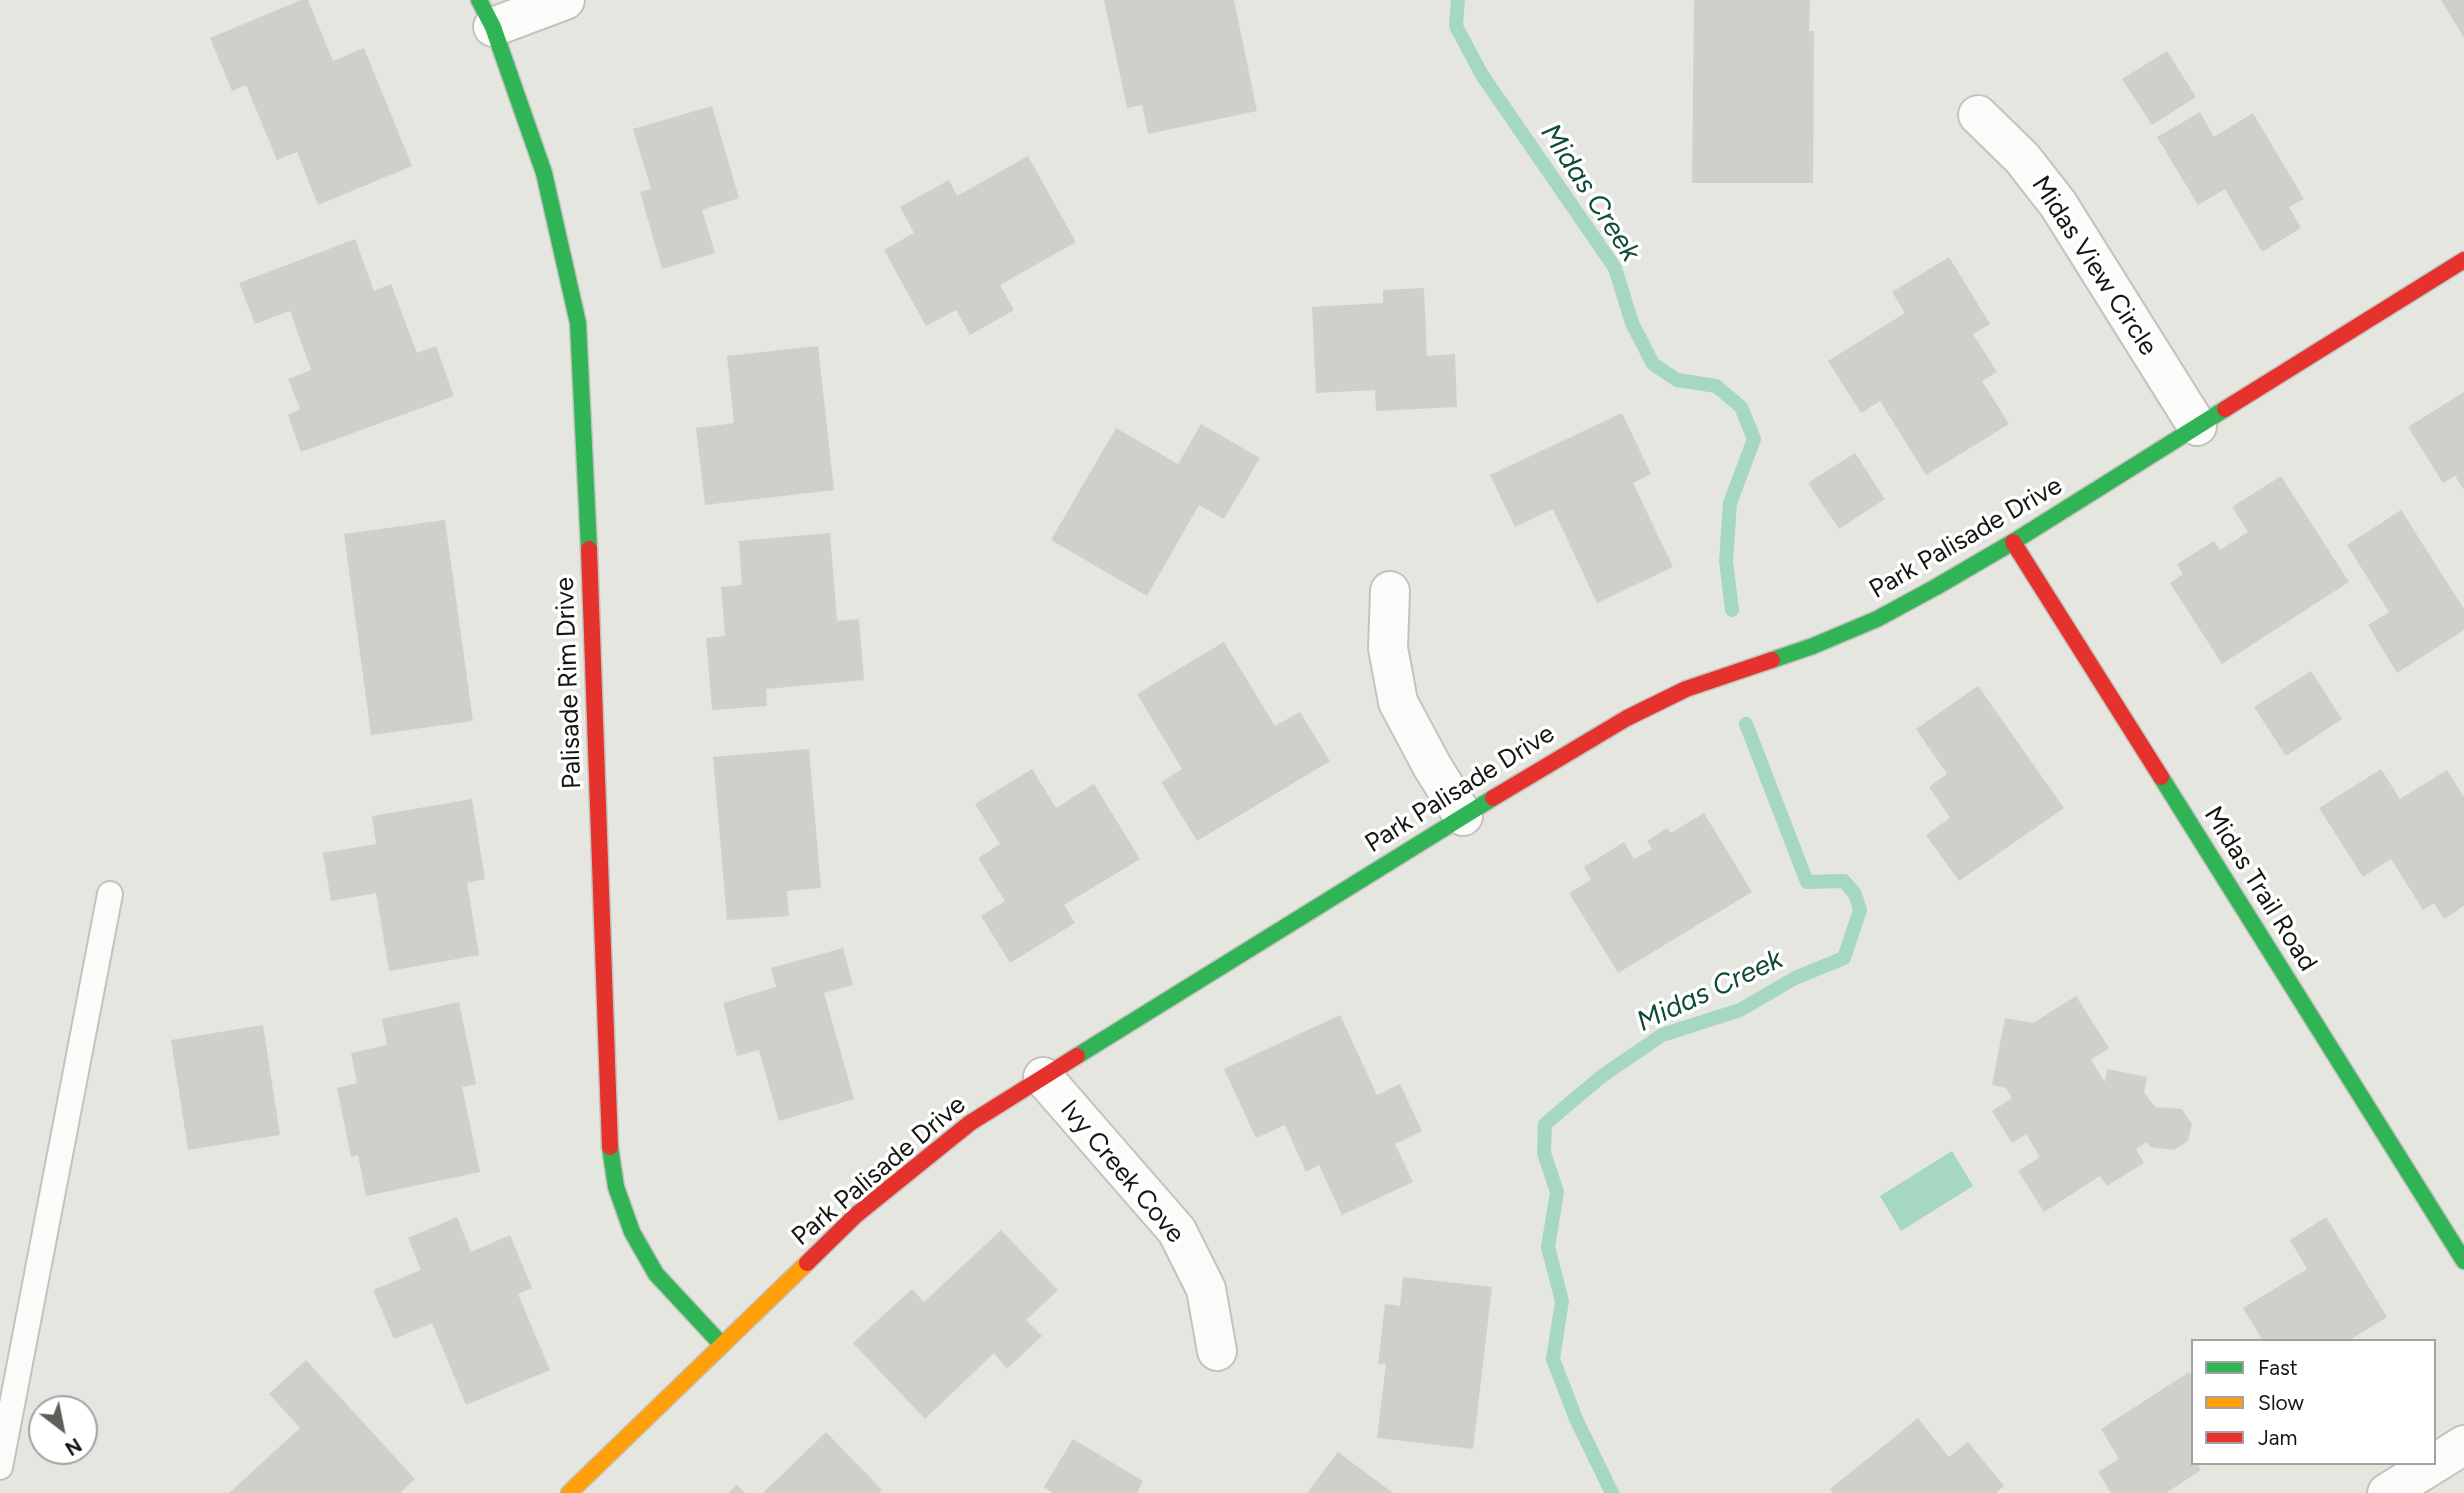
<!DOCTYPE html>
<style>
body{margin:0}
#map{position:relative;width:2464px;height:1493px;overflow:hidden;background:#e6e6e0;font-family:Figtree,sans-serif}
canvas{display:block}
.legend{position:absolute;left:2191px;top:1339px;width:245px;height:126px;box-sizing:border-box;background:#fff;border:2px solid #a2a2a0;margin:0;padding:9px 12px;list-style:none;font-size:21px;color:#161611}
.legend li{display:flex;align-items:center;gap:14px;height:35px}
.legend b{width:35px;border:2px solid #a2a2a0}
.north{position:absolute;left:28px;top:1395px;width:70px;height:70px;box-sizing:border-box;background:#fff;border:2px solid #a2a2a0;border-radius:50%;rotate:148deg;font-size:19px;font-weight:700;line-height:28px;text-align:center;color:#161611}
.north::after{content:'';display:block;margin:auto;width:24px;height:32px;background:#5f5f59;clip-path:polygon(50% 0,100% 100%,50% 72%,0 100%)}
</style>
<div id="map">
<canvas width="2464" height="1493"></canvas>
<ul class="legend">
<li><b style="height:9px;background:#30b455"></b>Fast</li>
<li><b style="height:9px;background:#ff9f0a"></b>Slow</li>
<li><b style="height:9px;background:#e5322d"></b>Jam</li>
</ul>
<div class="north">N</div>
</div>
<script>
const g = document.querySelector('canvas').getContext('2d');
g.lineJoin = 'round';
function paint(path, color) { g.fillStyle = color; g.fill(path, 'evenodd'); }
const toPath = rows => new Path2D(rows.map(r => 'M' + r).join(''));
function stroke(path, color, width, dash) { g.strokeStyle = color; g.lineWidth = width; g.lineCap = dash ? 'butt' : 'round'; g.setLineDash(dash || []); g.stroke(path); }
function write(font, color, halo, rows, align = 'center') {
  g.font = font + ' Figtree,sans-serif'; g.lineWidth = 7; g.setLineDash([]); g.textBaseline = 'middle'; g.strokeStyle = halo; g.fillStyle = color; for (const [text, x, y, turn = 0] of rows) {
    g.save(); g.translate(x, y); g.rotate((+turn || 0) * Math.PI / 180); g.textAlign = isNaN(turn) ? turn : align; if (halo) g.strokeText(text, 0, 0); g.fillText(text, 0, 0); g.restore();
  }
}
const water = toPath([
 [1952,1151,1973,1186,1901,1231,1880,1196]
]);
const stream = toPath([
 [1458,0,1456,26,1482,75,1615,268,1632,323,1653,364,1677,380,1716,386,1741,407,1754,439,1730,503,1726,561,1732,610],
 [1612,1493,1576,1419,1553,1359,1562,1301,1548,1247,1557,1192,1544,1153,1545,1124,1602,1076,1662,1035,1740,1010,1795,978,1844,958,1860,910,1855,894,1844,881,1807,882,1746,724]
]);
const building = toPath([
 [301,0,308,0,333,61,364,48,412,166,318,205,297,152,277,160,246,85,232,91,210,38],
 [1104,0,1234,0,1257,111,1148,134,1142,105,1127,108],
 [1694,0,1810,0,1809,31,1814,31,1813,183,1692,183],
 [2441,0,2464,0,2464,38],
 [2167,51,2196,97,2152,125,2122,79],
 [712,106,739,198,702,210,715,253,662,269,640,192,651,189,633,129],
 [2200,112,2214,137,2253,113,2304,199,2289,207,2301,228,2262,252,2225,189,2198,205,2157,137],
 [1028,156,1076,242,1000,285,1014,310,970,335,956,310,926,326,884,250,914,233,900,207,949,180,957,196],
 [355,239,374,291,391,284,417,353,436,346,454,396,301,452,288,415,300,409,288,379,311,370,290,311,255,324,239,283],
 [1949,257,1990,324,1973,334,1997,372,1982,381,2009,424,1926,475,1880,401,1861,413,1828,361,1905,313,1892,292],
 [1424,288,1427,356,1455,354,1457,407,1376,411,1375,390,1316,393,1312,307,1383,303,1383,290],
 [818,346,834,490,705,505,696,428,734,423,727,356],
 [2464,392,2464,490,2455,476,2443,483,2408,427],
 [1622,413,1651,474,1633,483,1673,567,1597,603,1553,509,1515,527,1490,475],
 [1201,424,1260,458,1224,519,1199,505,1147,596,1051,540,1116,428,1178,464],
 [1855,453,1885,499,1839,529,1808,483],
 [2281,476,2349,582,2222,664,2170,583,2183,574,2177,564,2214,541,2220,550,2248,532,2232,507],
 [2401,510,2464,609,2464,630,2397,673,2368,625,2389,612,2347,545],
 [445,520,473,721,371,735,344,534],
 [830,533,837,621,859,619,864,680,766,689,767,706,712,710,706,638,725,636,721,587,742,585,739,541],
 [1224,642,1275,726,1300,712,1330,761,1197,841,1161,782,1182,769,1137,694],
 [2311,671,2342,719,2286,756,2254,707],
 [1978,686,2064,808,1959,881,1926,835,1950,818,1929,787,1947,774,1916,729],
 [809,749,821,888,787,891,789,916,727,920,713,757],
 [1032,769,1056,808,1094,784,1140,859,1064,905,1075,923,1010,963,981,916,1005,901,978,858,1000,844,975,804],
 [2381,769,2400,799,2447,770,2464,797,2464,906,2444,919,2434,903,2423,910,2391,859,2363,877,2319,808],
 [472,799,485,879,467,883,479,955,389,971,376,893,331,901,323,853,376,844,372,816],
 [1704,813,1752,892,1618,973,1569,893,1591,880,1584,867,1624,842,1634,859,1652,849,1647,841,1667,828,1671,833],
 [843,948,853,985,824,993,854,1099,779,1121,759,1050,737,1056,723,1003,776,987,771,968],
 [2076,996,2109,1048,2091,1060,2105,1082,2107,1069,2147,1077,2144,1092,2155,1107,2182,1109,2192,1124,2188,1141,2174,1150,2150,1147,2147,1142,2136,1149,2144,1163,2107,1186,2100,1176,2044,1212,2018,1171,2040,1157,2026,1134,2012,1143,1992,1111,2012,1098,2006,1088,1992,1085,2005,1018,2033,1023],
 [459,1002,476,1084,462,1087,480,1172,366,1196,358,1155,351,1157,337,1088,357,1083,351,1053,387,1045,382,1019],
 [1340,1015,1377,1095,1400,1084,1422,1131,1395,1144,1413,1182,1342,1215,1319,1165,1306,1172,1285,1125,1256,1138,1224,1069],
 [263,1025,280,1135,188,1150,171,1040],
 [457,1217,471,1252,510,1235,532,1288,518,1294,550,1370,466,1405,432,1323,394,1339,373,1290,421,1270,408,1238],
 [2326,1217,2387,1317,2348,1341,2263,1341,2243,1308,2307,1269,2290,1240],
 [1001,1230,1058,1290,1026,1320,1042,1336,1007,1369,994,1353,925,1419,853,1343,912,1289,924,1302],
 [1403,1277,1492,1287,1473,1449,1377,1438,1386,1364,1378,1364,1385,1304,1400,1306],
 [306,1360,415,1479,400,1493,229,1493,300,1428,269,1394],
 [2189,1372,2193,1378,2193,1463,2197,1463,2201,1470,2166,1493,2111,1493,2098,1472,2119,1459,2101,1429],
 [1918,1418,1949,1457,1968,1442,2004,1486,1996,1493,1833,1493,1830,1489],
 [826,1432,882,1490,879,1493,763,1493],
 [1073,1439,1143,1481,1137,1493,1053,1493,1044,1487],
 [1338,1452,1393,1493,1307,1493],
 [737,1485,745,1493,728,1493]
]);
const lane = toPath([
 [0,1467,110,894]
]);
const street = toPath([
 [493,27,565,0],
 [1978,115,2022,158,2058,204,2197,426],
 [1390,591,1388,648,1398,702,1432,766,1463,816],
 [1043,1077,1177,1231,1206,1289,1217,1351],
 [2387,1493,2464,1445]
]);
const fast = toPath([
 [479,0,493,27,544,173,578,323,589,549],
 [1772,660,1813,646,1877,619,1936,587,2013,542,2225,409],
 [2161,777,2464,1261],
 [1077,1056,1493,798],
 [610,1147,616,1187,632,1232,656,1274,722,1345]
]);
const slow = toPath([
 [569,1493,807,1263]
]);
const jam = toPath([
 [2225,409,2464,260],
 [2013,542,2161,777],
 [589,549,610,1147],
 [1493,798,1627,718,1686,689,1772,660],
 [807,1263,856,1215,970,1123,1077,1056]
]);
const streetNames = [
 ["Midas View Circle",2094,266,57],
 ["Park Palisade Drive",1966,538,-30],
 ["Palisade Rim Drive",569,683,-92],
 ["Park Palisade Drive",1460,789,-32],
 ["Midas Trail Road",2260,889,58],
 ["Park Palisade Drive",879,1171,-40],
 ["Ivy Creek Cove",1122,1172,50]
];
const waterNames = [
 ["Midas Creek",1590,193,57],
 ["Midas Creek",1710,991,-25]
];
paint(water, '#a5d7c1');
stroke(stream, '#a5d7c1', 14);
paint(building, '#d0cfca');
stroke(lane, '#c3c3be', 28);
stroke(street, '#c3c3be', 42);
stroke(fast, '#c3c3be', 19);
stroke(slow, '#c3c3be', 19);
stroke(jam, '#c3c3be', 19);
stroke(lane, '#fbfbfa', 24);
stroke(street, '#fbfbfa', 38);
stroke(fast, '#30b455', 16);
stroke(slow, '#ff9f0a', 16);
stroke(jam, '#e5322d', 16);
write('26px', '#161611', '#fff', streetNames);
write('italic 28px', '#0e4a38', '#fff', waterNames);
</script>
